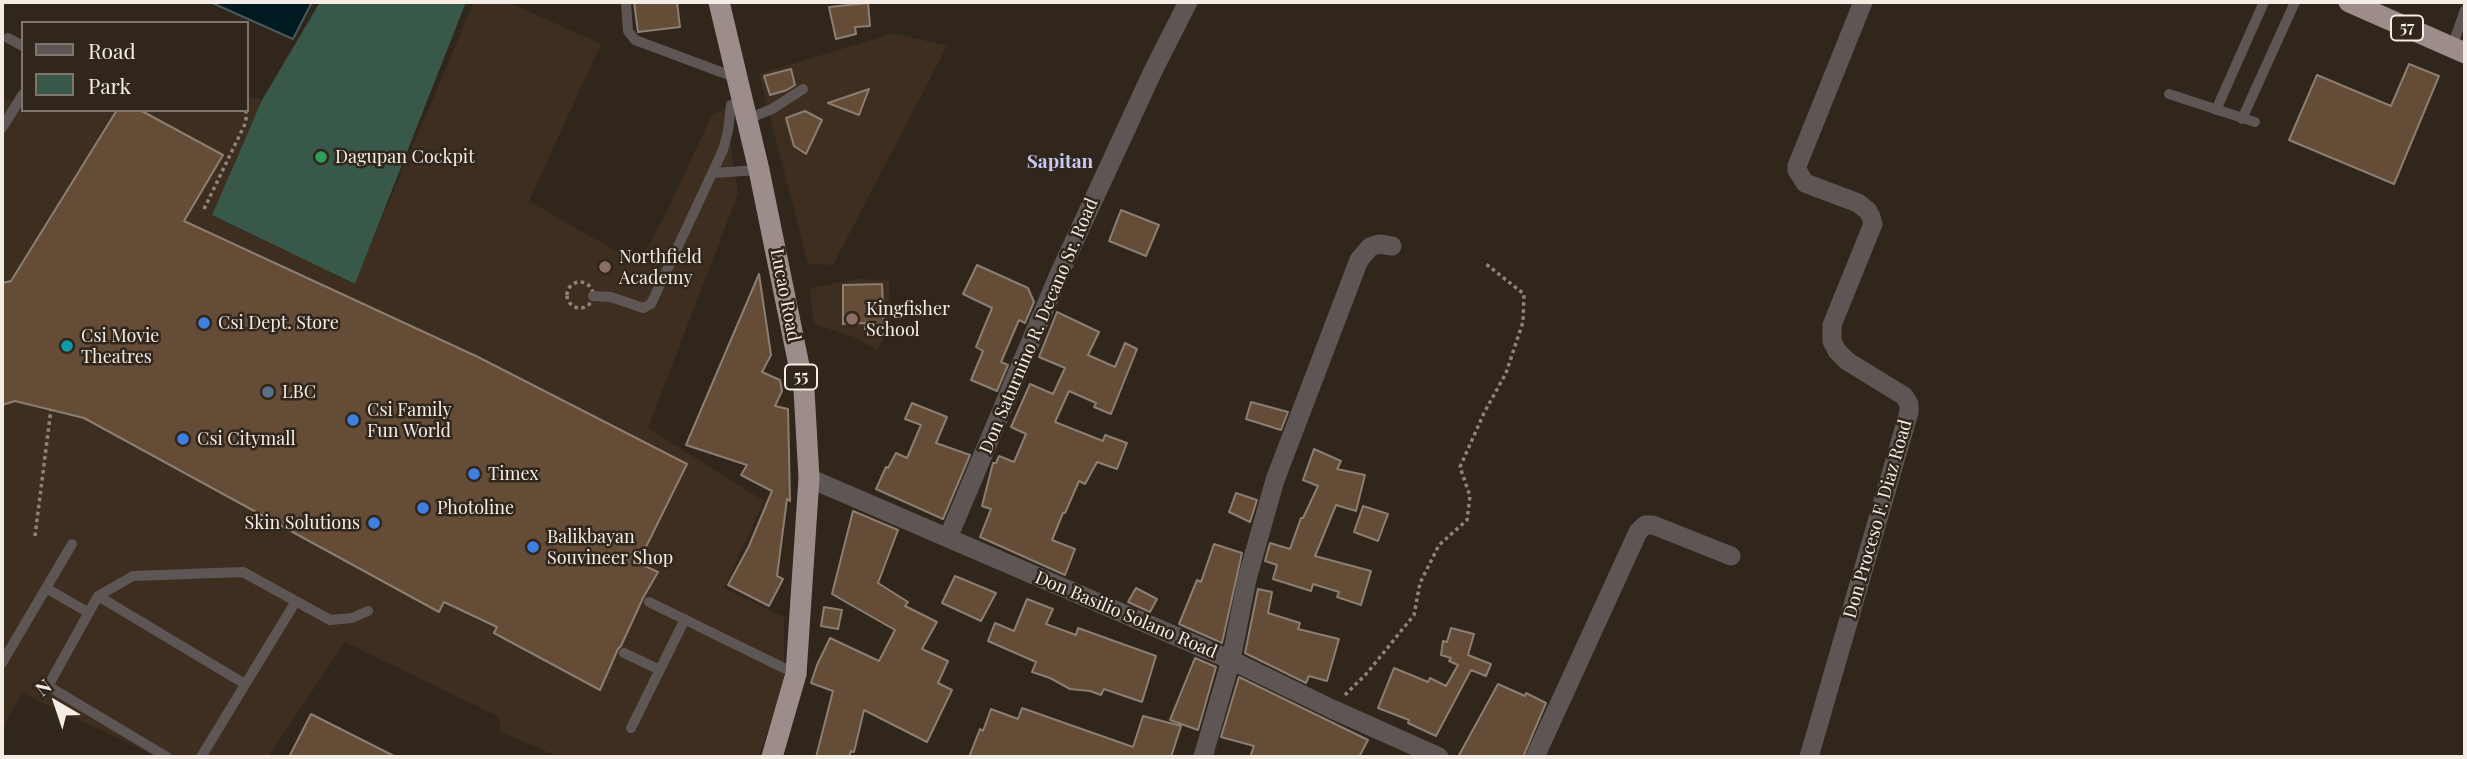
<!DOCTYPE html>
<style>
body{margin:0}
#map{position:relative;width:2467px;height:759px;overflow:hidden;background:#30261c;font-family:"Playfair Display",serif}
canvas{display:block}
.frame{position:absolute;inset:0;border:4px solid #f4ede6;pointer-events:none}
.legend{position:absolute;left:21px;top:21px;width:228px;height:91px;box-sizing:border-box;background:#30261c;border:2px solid #7e766d;margin:0;padding:9px 12px;list-style:none;font-size:21px;color:#f4ede6}
.legend li{display:flex;align-items:center;gap:14px;height:35px}
.legend b{width:35px;border:2px solid #7e766d}
.north{position:absolute;left:21px;top:668px;width:70px;height:70px;-webkit-text-stroke:5px #30261c;paint-order:stroke;rotate:321deg;font-size:19px;font-weight:700;line-height:28px;text-align:center;color:#f4ede6}
.north::after{content:'';display:block;margin:auto;width:24px;height:32px;background:#f4ede6;clip-path:polygon(50% 0,100% 100%,50% 72%,0 100%)}
</style>
<div id="map">
<canvas width="2467" height="759"></canvas>
<div class="frame"></div>
<ul class="legend">
<li><b style="height:9px;background:#5d5655"></b>Road</li>
<li><b style="height:19px;background:#385849"></b>Park</li>
</ul>
<div class="north">N</div>
</div>
<script>
const g = document.querySelector('canvas').getContext('2d');
g.lineJoin = 'round';
function paint(path, color) { g.fillStyle = color; g.fill(path, 'evenodd'); }
const toPath = rows => new Path2D(rows.map(r => 'M' + r).join(''));
function stroke(path, color, width, dash) { g.strokeStyle = color; g.lineWidth = width; g.lineCap = dash ? 'butt' : 'round'; g.setLineDash(dash || []); g.stroke(path); }
function write(font, color, halo, rows, align = 'center') {
  g.font = font + ' "Playfair Display",serif'; g.lineWidth = 5; g.setLineDash([]); g.textBaseline = 'middle'; g.strokeStyle = halo; g.fillStyle = color; for (const [text, x, y, turn = 0] of rows) {
    g.save(); g.translate(x, y); g.rotate((+turn || 0) * Math.PI / 180); g.textAlign = isNaN(turn) ? turn : align; if (halo) g.strokeText(text, 0, 0); g.fillText(text, 0, 0); g.restore();
  }
}
const built = toPath([
 [474,2,508,2,601,44,529,201,639,264,666,213,712,115,725,110,738,194,648,428,764,501,724,588,784,617,784,681,759,757,560,757,500,732,499,717,345,642,268,757,158,757,22,693,2,729,2,99,23,102,23,110,247,110,247,96,262,100,212,215,354,284],
 [894,33,947,46,833,265,808,264,759,74],
 [859,279,889,280,891,326,877,351,856,338,814,324,810,288]
]);
const green = toPath([
 [320,2,466,2,355,284,212,215,262,100]
]);
const water = toPath([
 [210,2,312,2,293,39,210,2]
]);
const building = toPath([
 [634,2,677,2,680,27,638,32,634,2],
 [868,3,870,26,855,27,856,34,836,39,829,7,868,3],
 [2409,64,2439,76,2394,184,2289,140,2317,75,2391,106,2409,64],
 [791,69,795,85,787,90,770,95,764,76,791,69],
 [869,89,859,115,828,103,869,89],
 [117,110,140,110,223,155,184,221,478,357,687,464,638,563,658,572,643,598,621,646,618,649,600,690,494,633,497,627,444,602,439,612,84,418,15,401,2,405,2,283,11,281,117,110],
 [805,111,822,120,806,154,794,146,786,118,805,111],
 [1121,210,1159,225,1146,256,1109,241,1121,210],
 [977,265,1028,288,1034,302,1025,323,1019,320,1001,362,1008,365,997,391,971,380,983,351,976,347,992,308,963,294,977,265],
 [759,274,771,355,762,372,780,380,782,391,775,406,788,409,790,501,787,499,777,576,783,579,769,606,728,585,749,546,772,491,741,475,747,465,686,445,759,274],
 [882,284,884,329,865,329,866,323,843,324,843,285,882,284],
 [1057,312,1099,332,1088,355,1115,367,1125,343,1137,349,1111,414,1094,407,1096,403,1069,391,1055,422,1103,441,1105,435,1127,443,1117,469,1097,462,1085,484,1079,481,1065,513,1063,513,1052,540,1075,549,1065,575,980,537,991,509,982,506,993,463,996,463,999,456,1014,462,1026,434,1011,427,1030,384,1053,394,1065,368,1039,357,1057,312],
 [1251,402,1288,412,1281,430,1246,419,1251,402],
 [912,403,947,417,936,443,970,455,943,519,876,489,886,467,888,468,896,453,907,458,921,425,905,419,912,403],
 [1314,449,1341,461,1337,469,1365,475,1356,511,1336,505,1315,556,1371,571,1361,605,1337,597,1339,592,1313,584,1311,591,1273,579,1277,565,1265,561,1270,543,1290,549,1301,518,1303,518,1318,486,1303,480,1314,449],
 [1236,493,1257,500,1250,522,1229,512,1236,493],
 [1363,506,1388,514,1378,541,1354,532,1363,506],
 [853,511,898,530,878,583,908,602,905,606,937,622,922,649,948,661,938,683,952,690,927,742,864,710,854,752,851,751,849,757,816,757,833,691,811,683,817,665,830,638,879,661,895,630,832,594,853,511],
 [1214,544,1242,553,1222,643,1179,624,1197,580,1201,582,1214,544],
 [955,576,996,593,981,621,942,603,955,576],
 [1136,588,1157,599,1150,612,1128,602,1136,588],
 [1258,589,1272,592,1268,613,1300,623,1298,629,1339,639,1327,681,1309,676,1306,683,1245,653,1258,589],
 [1027,599,1053,609,1046,624,1076,635,1078,628,1156,656,1142,702,1104,689,1101,695,1090,691,1070,689,1050,678,1032,672,1036,662,988,641,995,623,1014,631,1027,599],
 [824,607,842,610,838,629,821,626,824,607],
 [1451,628,1474,634,1468,655,1491,664,1486,676,1471,670,1436,736,1408,723,1409,720,1378,708,1394,668,1428,682,1430,678,1446,686,1458,665,1449,661,1451,658,1441,655,1443,641,1447,642,1451,628],
 [1195,658,1216,667,1198,730,1170,720,1195,658],
 [1239,677,1368,740,1359,757,1250,757,1254,746,1221,737,1239,677],
 [1498,684,1525,696,1526,693,1546,703,1523,757,1458,757,1498,684],
 [1022,708,1133,747,1143,716,1181,726,1171,757,969,757,980,729,983,731,991,709,1018,719,1022,708],
 [311,714,396,757,289,757,311,714]
]);
const path = toPath([
 [102,110,103,110],
 [204,209,246,122,246,110],
 '567 295a13 13 0 1 1 26 0a13 13 0 1 1-26 0Z',
 [35,536,51,409],
 [1345,695,1368,672,1414,615,1420,583,1439,545,1467,520,1470,496,1460,467,1484,413,1506,373,1523,322,1524,294,1486,264]
]);
const service = toPath([
 [626,2,628,31,635,40,737,78],
 [8,38,23,46],
 [2452,47,2465,10],
 [2169,94,2255,122],
 [2216,110,2264,2],
 [747,119,772,109,803,89],
 [2242,119,2295,2],
 [2,128,23,94],
 [713,173,759,170],
 [593,296,611,297,643,308,651,304,723,150,728,131,731,105],
 [46,588,89,613],
 [98,596,245,684],
 [649,602,796,674],
 [624,653,660,670],
 [2,663,72,544],
 [631,728,685,619],
 [167,757,48,686,98,596,133,576,243,572,330,620,352,618,368,611],
 [201,757,296,601]
]);
const minor = toPath([
 [809,478,1231,660,1332,709,1439,757],
 [948,538,1060,272,1153,71,1188,2],
 [1203,757,1231,660,1247,579,1275,480,1359,260,1370,247,1379,244,1392,246],
 [1535,757,1638,532,1645,525,1653,525,1731,556],
 [1809,757,1909,412,1909,404,1904,396,1847,361,1837,351,1832,341,1832,325,1873,224,1871,217,1868,211,1858,203,1805,183,1797,170,1797,166,1863,2]
]);
const trunk = toPath([
 [719,2,759,170,804,390,809,478,796,674,772,757],
 [2349,2,2465,53]
]);
const markers = [
 [321,157,7,"#2e9e5b"],
 [605,267,7,"#8d6e63"],
 [852,319,7,"#8d6e63"],
 [204,323,7,"#3f7fe0"],
 [67,346,7,"#0f9aa8"],
 [268,392,7,"#5c6f8a"],
 [353,420,7,"#3f7fe0"],
 [183,439,7,"#3f7fe0"],
 [474,474,7,"#3f7fe0"],
 [423,508,7,"#3f7fe0"],
 [374,523,7,"#3f7fe0"],
 [533,547,7,"#3f7fe0"]
];
const shields = [
 [2407,28,32],
 [801,377,32]
];
const shieldNames = [
 ["57",2407,28],
 ["55",801,377]
];
const poiNames = [
 ["Dagupan Cockpit",335,157],
 ["Northfield",619,257],
 ["Academy",619,278],
 ["Kingfisher",866,309],
 ["School",866,330],
 ["Csi Dept. Store",218,323],
 ["Csi Movie",81,336],
 ["Theatres",81,357],
 ["LBC",282,392],
 ["Csi Family",367,410],
 ["Fun World",367,431],
 ["Csi Citymall",197,439],
 ["Timex",488,474],
 ["Photoline",437,508],
 ["Skin Solutions",360,523,"right"],
 ["Balikbayan",547,537],
 ["Souvineer Shop",547,558]
];
const streetNames = [
 ["Lucao Road",785,295,79],
 ["Don Saturnino R. Decano Sr. Road",1039,326,-67],
 ["Don Proceso F. Diaz Road",1878,519,-74],
 ["Don Basilio Solano Road",1126,615,23]
];
const neighbourhoodNames = [
 ["Sapitan",1060,162]
];
paint(built, '#3d2e20');
paint(green, '#385849');
paint(water, '#001a21');
stroke(water, '#49595c', 2);
paint(building, '#644c36');
stroke(building, '#8b7e73', 2);
stroke(path, '#8d857c', 3.5, [3.5, 3.5]);
stroke(service, '#5d5655', 10);
stroke(minor, '#5d5655', 19);
stroke(trunk, '#9c8c8a', 21);
for (const [x, y, r, color] of markers) { const dot = new Path2D(); dot.arc(x, y, r, 0, 2 * Math.PI); g.fillStyle = color; g.fill(dot); stroke(dot, '#30261c', 2.5); }
for (const [x, y, w] of shields) { const box = new Path2D(); box.roundRect(x - w / 2, y - 12.5, w, 25, 5); g.fillStyle = '#30261c'; g.fill(box); stroke(box, '#f4ede6', 2); }
write('bold 16px', '#f4ede6', null, shieldNames);
write('18px', '#f4ede6', '#30261c', poiNames, 'left');
write('18px', '#f4ede6', '#30261c', streetNames);
write('bold 19px', '#c7c8f3', '#30261c', neighbourhoodNames);
</script>
